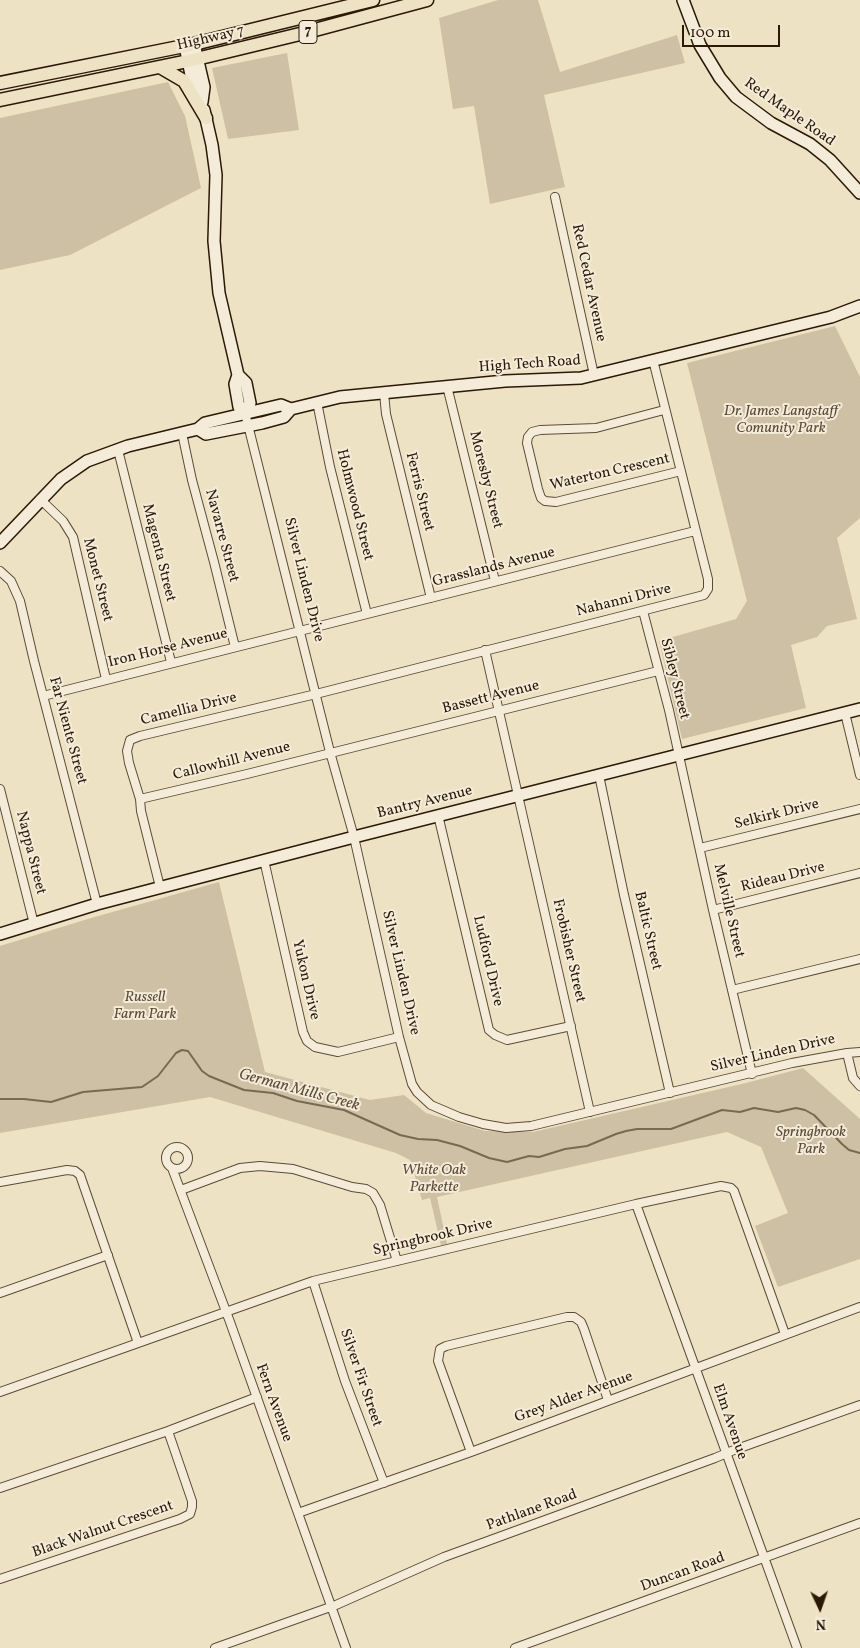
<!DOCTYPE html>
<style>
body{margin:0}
#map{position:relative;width:860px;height:1648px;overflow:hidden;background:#eee2c4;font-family:Vollkorn,serif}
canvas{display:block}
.north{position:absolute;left:795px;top:1583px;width:50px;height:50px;-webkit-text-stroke:4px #f4ecd9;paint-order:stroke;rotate:177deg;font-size:14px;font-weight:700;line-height:20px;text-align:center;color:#2b1907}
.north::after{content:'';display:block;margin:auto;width:18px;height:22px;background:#2b1907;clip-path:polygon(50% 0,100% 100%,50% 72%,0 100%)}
.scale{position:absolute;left:682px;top:25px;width:98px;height:22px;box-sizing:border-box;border:2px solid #2b1907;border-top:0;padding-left:6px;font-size:15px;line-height:18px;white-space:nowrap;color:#2b1907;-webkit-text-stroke:4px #f4ecd9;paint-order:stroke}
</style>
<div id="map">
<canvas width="860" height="1648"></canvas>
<div class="north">N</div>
<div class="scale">100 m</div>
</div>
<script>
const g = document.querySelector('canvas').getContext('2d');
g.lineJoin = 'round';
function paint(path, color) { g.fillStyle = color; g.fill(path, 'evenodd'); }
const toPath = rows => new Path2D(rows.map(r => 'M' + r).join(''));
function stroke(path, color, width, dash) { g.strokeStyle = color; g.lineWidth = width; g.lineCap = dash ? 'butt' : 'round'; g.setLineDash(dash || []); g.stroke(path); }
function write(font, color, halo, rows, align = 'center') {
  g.font = font + ' Vollkorn,serif'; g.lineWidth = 4; g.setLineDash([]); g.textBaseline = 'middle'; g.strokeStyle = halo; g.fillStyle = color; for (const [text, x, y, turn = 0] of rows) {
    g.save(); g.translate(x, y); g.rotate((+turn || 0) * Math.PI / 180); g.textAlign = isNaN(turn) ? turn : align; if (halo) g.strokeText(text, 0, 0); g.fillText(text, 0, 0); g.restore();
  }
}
const green = toPath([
 [498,0,538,0,560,72,677,35,685,63,544,95,565,187,490,204,474,106,453,109,439,18],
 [287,53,299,130,228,139,212,68],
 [168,82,185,116,201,188,70,255,0,270,0,118],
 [835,326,860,377,860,518,837,538,857,619,827,626,817,637,791,645,806,708,682,739,659,641,736,619,747,601,687,363],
 [219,882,265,1072,370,1100,404,1095,426,1113,485,1131,533,1132,746,1083,803,1068,860,1119,860,1259,778,1287,755,1226,788,1213,761,1147,727,1132,437,1197,447,1244,441,1245,430,1198,422,1200,410,1160,396,1153,210,1097,0,1133,0,946,91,918]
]);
const stream = toPath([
 [0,1099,24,1099,51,1102,83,1092,142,1087,158,1076,176,1053,182,1050,188,1051,202,1071,209,1076,244,1090,273,1093,297,1101,344,1110,400,1135,418,1139,437,1140,460,1146,489,1158,507,1162,529,1156,539,1157,565,1149,587,1146,616,1134,626,1131,637,1129,671,1129,722,1110,740,1112,754,1108,778,1112,796,1108,805,1110,814,1115,842,1144,849,1150,860,1153]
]);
const street = toPath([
 [555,197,594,375],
 [447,386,495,581],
 [384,393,386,414,431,598],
 [317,402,330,467,367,614],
 [664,410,596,428,540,430,532,432,528,437,527,443,538,489,541,498,545,501,556,502,681,471],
 [245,413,330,752,354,837,399,1037,412,1084,417,1092,431,1105,459,1117,483,1124,506,1128,531,1126,792,1063,847,1053,860,1052],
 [182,433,192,480,214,562,235,647],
 [118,450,171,662],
 [40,499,63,521,73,537,106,679],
 [0,571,11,581,20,601,34,661,97,904],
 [643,611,669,710,713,910,752,1074],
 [485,650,590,1112],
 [43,696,695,531],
 [845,713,860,775],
 [599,775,624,895,670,1093],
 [0,789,34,924],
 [140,799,247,774,658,671],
 [438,815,489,1030,495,1035,507,1040,571,1026],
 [700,848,860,809],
 [264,860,303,1032,307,1041,315,1047,338,1052,399,1037],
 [160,887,141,811,140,799,129,763,127,751,130,740,140,736,316,694,704,595,708,589,708,579,653,360],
 [713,910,860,873],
 [732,990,860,959],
 [847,1053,853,1078,860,1086],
 '166 1158a11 11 0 1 1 22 0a11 11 0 1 1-22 0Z',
 [172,1168,230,1322,346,1648],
 [0,1182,67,1170,75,1171,80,1175,138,1343],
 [181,1190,240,1168,260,1166,293,1169,352,1187,366,1189,373,1193,380,1205,397,1261],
 [636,1204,797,1648],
 [313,1281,345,1381,384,1483],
 [0,1293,108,1255],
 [0,1392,313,1281,636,1204,721,1186,731,1188,734,1191,785,1334],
 [471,1452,438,1361,440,1349,446,1346,567,1317,574,1317,581,1322,584,1329,608,1400],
 [0,1488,168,1431,257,1397],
 [298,1513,471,1452,860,1307],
 [0,1579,180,1519,190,1514,192,1507,192,1501,168,1431],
 [215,1648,336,1605,444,1557,715,1458,734,1450,860,1405],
 [515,1648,860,1523]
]);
const secondary = toPath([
 [683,0,700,45,720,78,736,97,771,123,810,144,830,160,860,193],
 [194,44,204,87,202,102],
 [185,46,194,89,198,96],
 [204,110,212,145,216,175,214,241,219,293,238,375,246,383,250,403,245,413],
 [238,375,235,384,239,407,245,413],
 [198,429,206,434,262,423,284,417,291,409,340,397,505,381,581,378,831,317,860,306],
 [0,543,61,479,87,461,128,446,198,429,205,423,281,405,291,409],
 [0,934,97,904,354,837,860,709]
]);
const primary = toPath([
 [160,67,184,81,206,118],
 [0,83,194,44,373,0],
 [0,100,188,61,300,34,427,0]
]);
const shields = [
 [308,32,18]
];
const shieldNames = [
 ["7",308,32]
];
const streetNames = [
 ["Highway 7",211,39,-13],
 ["Red Maple Road",789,113,35],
 ["Red Cedar Avenue",588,283,78],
 ["High Tech Road",530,365,-4],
 ["Waterton Crescent",610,473,-13],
 ["Moresby Street",485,480,76],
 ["Ferris Street",419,492,76],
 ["Holmwood Street",354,505,76],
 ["Navarre Street",221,536,75],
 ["Magenta Street",158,553,76],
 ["Grasslands Avenue",494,568,-14],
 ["Monet Street",97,580,76],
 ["Silver Linden Drive",303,580,76],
 ["Nahanni Drive",624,601,-14],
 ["Iron Horse Avenue",168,649,-14],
 ["Sibley Street",674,679,76],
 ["Bassett Avenue",491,698,-14],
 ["Camellia Drive",189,710,-14],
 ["Far Niente Street",67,731,75],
 ["Callowhill Avenue",232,762,-14],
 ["Bantry Avenue",425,803,-14],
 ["Selkirk Drive",777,815,-14],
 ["Nappa Street",30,853,76],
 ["Rideau Drive",783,878,-14],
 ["Melville Street",728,911,77],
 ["Baltic Street",647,931,77],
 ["Frobisher Street",568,951,77],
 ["Ludford Drive",487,961,77],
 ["Silver Linden Drive",400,973,77],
 ["Yukon Drive",305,980,77],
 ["Silver Linden Drive",773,1054,-13],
 ["Springbrook Drive",433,1238,-13],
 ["Silver Fir Street",360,1378,71],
 ["Grey Alder Avenue",574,1398,-20],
 ["Fern Avenue",273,1403,70],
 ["Elm Avenue",729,1422,71],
 ["Pathlane Road",532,1511,-20],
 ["Black Walnut Crescent",103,1530,-19],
 ["Duncan Road",683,1573,-20]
];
const parkNames = [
 ["Dr. James Langstaff",781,412],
 ["Comunity Park",781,429],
 ["Russell",145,998],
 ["Farm Park",145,1015],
 ["Springbrook",811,1133],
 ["Park",811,1150],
 ["White Oak",434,1171],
 ["Parkette",434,1188]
];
const waterNames = [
 ["German Mills Creek",299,1091,15]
];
paint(green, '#cdc0a4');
stroke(stream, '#786952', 2);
stroke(street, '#5c4b36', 10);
stroke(secondary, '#2b1907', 14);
stroke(primary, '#2b1907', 15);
stroke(street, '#f4ecd9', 8);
stroke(secondary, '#f4ecd9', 11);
stroke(primary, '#eee2c4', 12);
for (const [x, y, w] of shields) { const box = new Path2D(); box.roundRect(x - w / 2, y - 11.5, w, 23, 4); g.fillStyle = '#f4ecd9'; g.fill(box); stroke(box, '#2b1907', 1); }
write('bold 14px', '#2b1907', null, shieldNames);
write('15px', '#2b1907', '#f4ecd9', streetNames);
write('italic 15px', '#5c4b36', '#f4ecd9', parkNames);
write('italic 16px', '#5f4e39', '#f4ecd9', waterNames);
</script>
